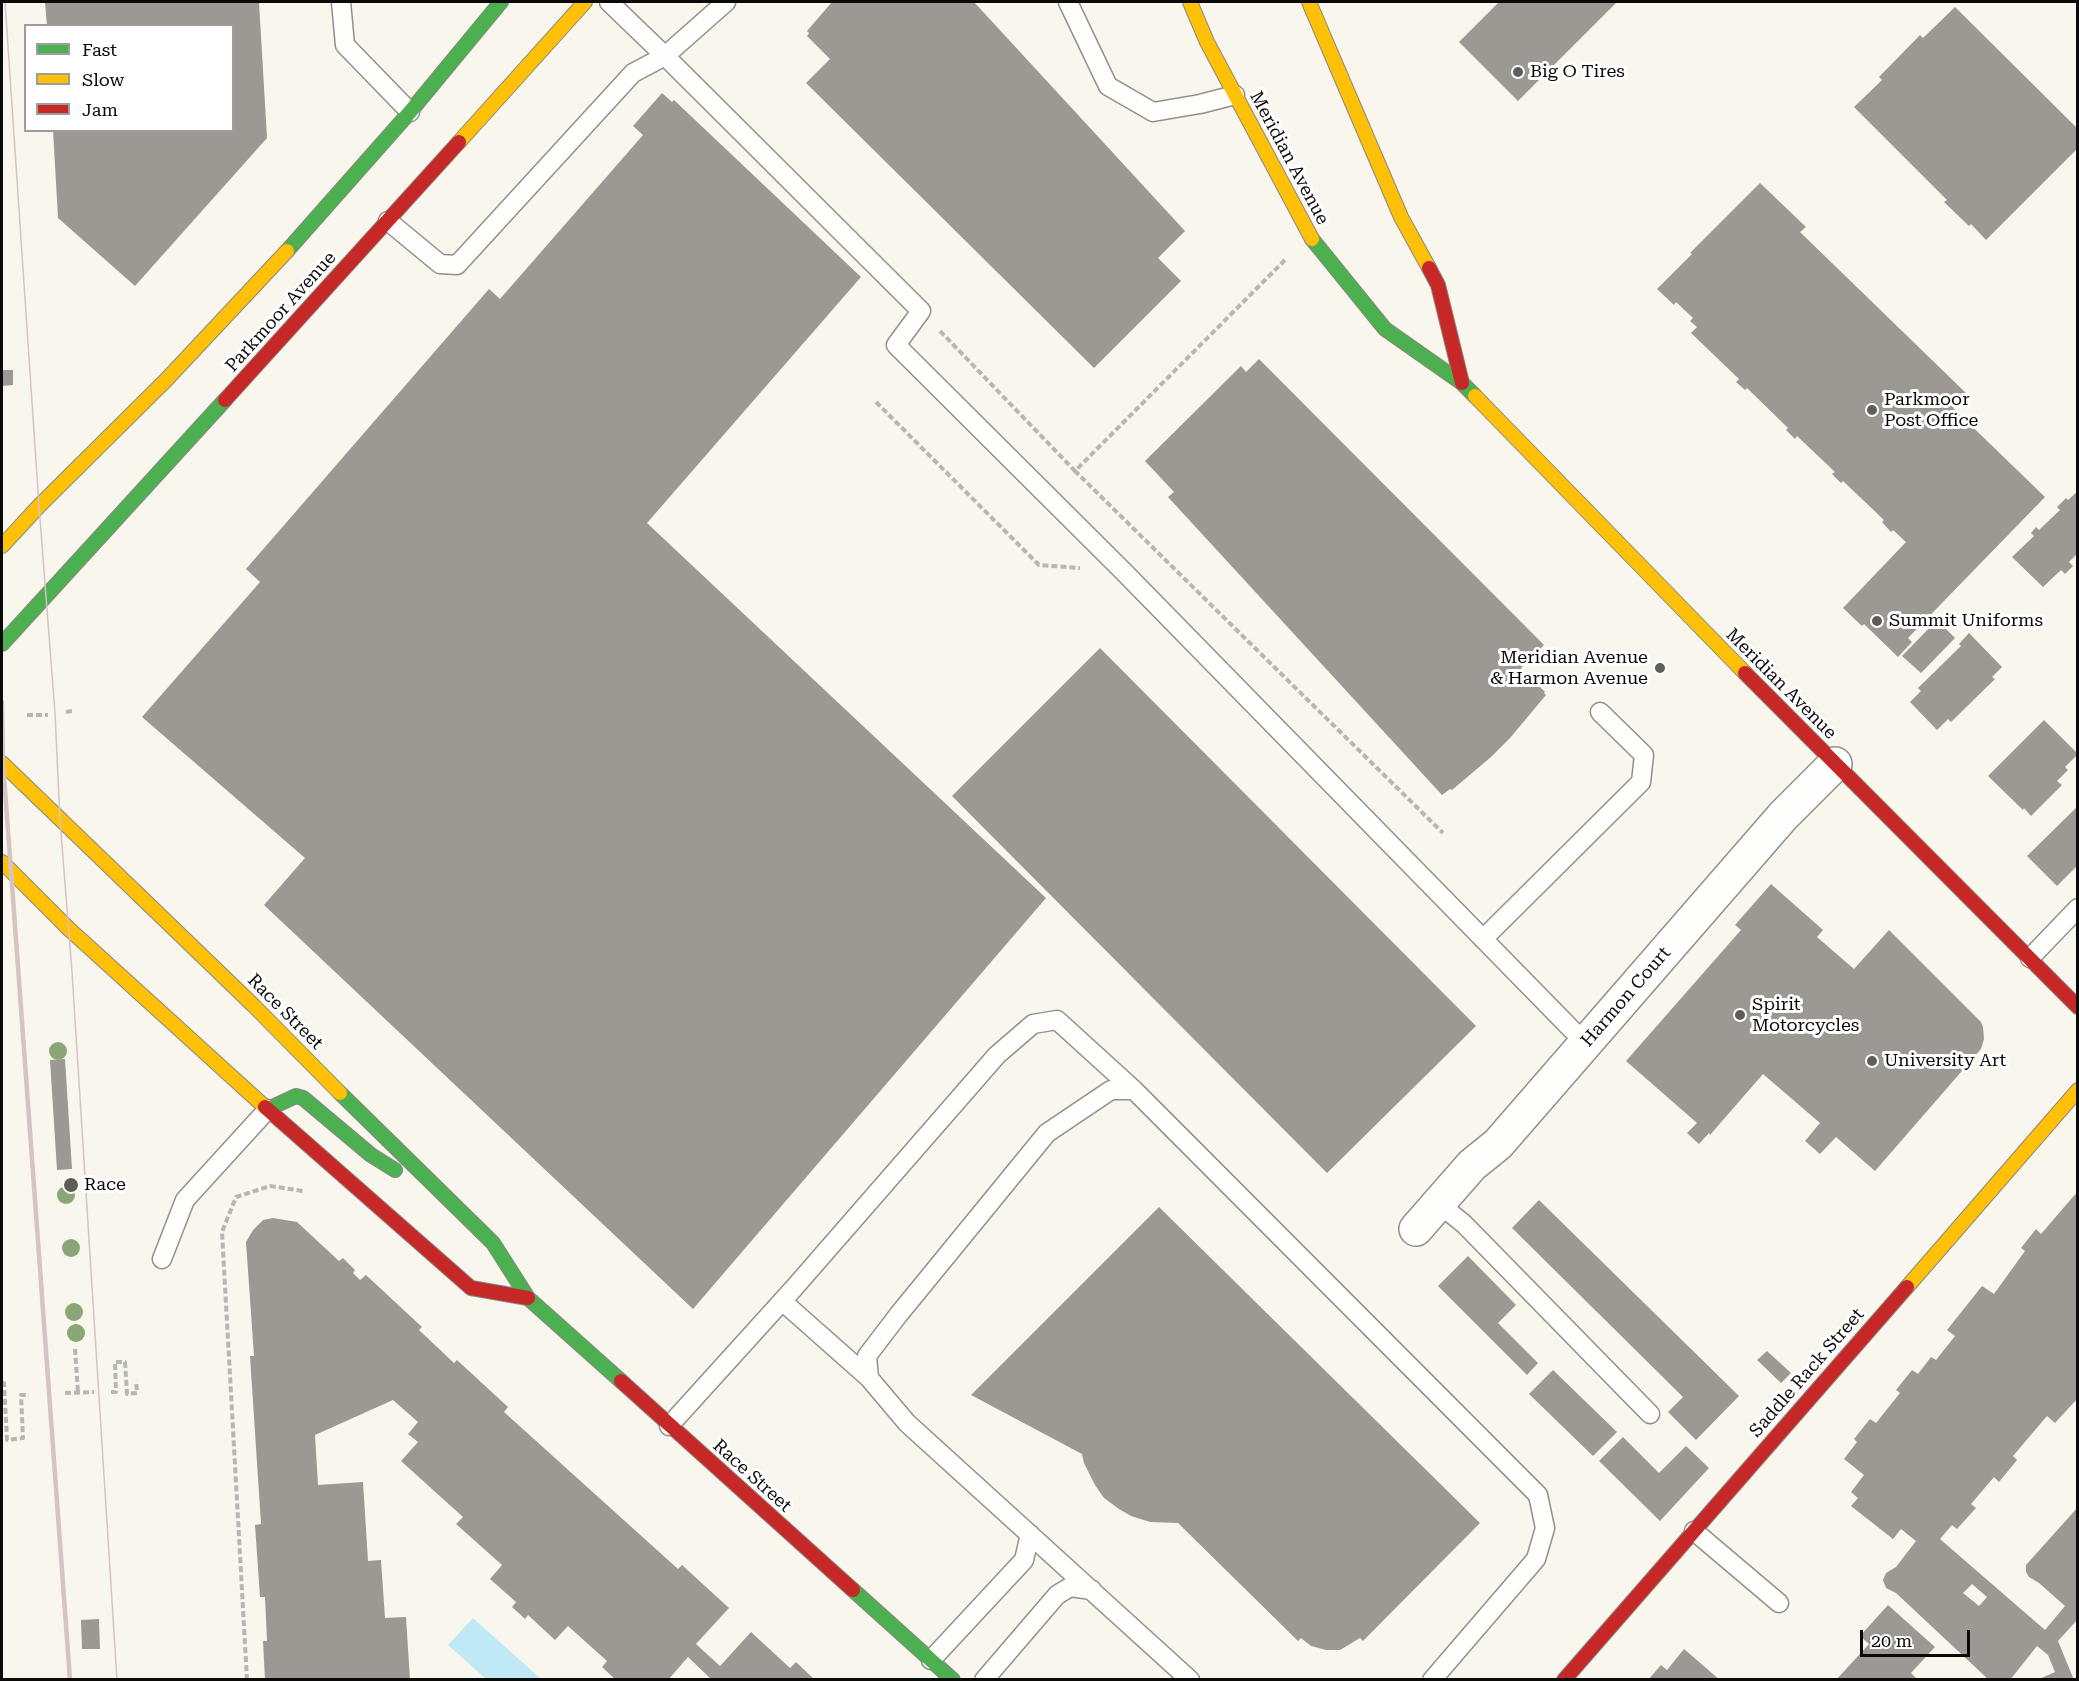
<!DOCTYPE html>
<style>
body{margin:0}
#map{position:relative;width:2079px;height:1681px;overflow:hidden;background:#f9f6ed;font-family:"Roboto Serif",serif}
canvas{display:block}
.frame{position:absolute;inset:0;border:3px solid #0a0a0a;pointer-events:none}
.legend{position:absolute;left:24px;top:24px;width:210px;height:108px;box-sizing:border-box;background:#fff;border:2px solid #9d9d9d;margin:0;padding:8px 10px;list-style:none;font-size:18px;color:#0a0a0a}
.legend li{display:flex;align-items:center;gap:12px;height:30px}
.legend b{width:30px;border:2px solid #9d9d9d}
.scale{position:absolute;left:1860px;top:1630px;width:110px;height:27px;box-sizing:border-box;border:3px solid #0a0a0a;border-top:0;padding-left:8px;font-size:18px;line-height:21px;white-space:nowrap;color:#0a0a0a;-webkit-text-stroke:4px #fff;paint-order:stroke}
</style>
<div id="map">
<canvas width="2079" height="1681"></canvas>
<div class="frame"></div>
<ul class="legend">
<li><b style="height:8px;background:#4caf50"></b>Fast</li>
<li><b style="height:8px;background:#ffc107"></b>Slow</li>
<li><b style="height:8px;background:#c62828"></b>Jam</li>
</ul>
<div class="scale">20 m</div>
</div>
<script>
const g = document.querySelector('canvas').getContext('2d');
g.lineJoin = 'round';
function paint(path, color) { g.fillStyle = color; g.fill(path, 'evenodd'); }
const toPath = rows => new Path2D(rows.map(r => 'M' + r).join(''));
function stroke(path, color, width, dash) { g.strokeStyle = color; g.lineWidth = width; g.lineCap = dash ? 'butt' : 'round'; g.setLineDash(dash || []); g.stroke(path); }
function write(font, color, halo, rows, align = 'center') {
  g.font = font + ' "Roboto Serif",serif'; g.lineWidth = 6; g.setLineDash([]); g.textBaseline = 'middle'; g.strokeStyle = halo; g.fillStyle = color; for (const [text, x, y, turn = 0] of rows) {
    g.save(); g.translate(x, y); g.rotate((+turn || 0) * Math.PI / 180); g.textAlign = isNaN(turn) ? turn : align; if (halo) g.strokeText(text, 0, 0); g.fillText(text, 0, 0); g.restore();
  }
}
const water = toPath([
 [473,1618,541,1679,486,1679,448,1645]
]);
const building = toPath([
 [45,2,259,2,267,138,135,286,58,218,53,130,232,130,232,26,47,26],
 [832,2,974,2,1185,231,1158,258,1181,281,1094,368,806,83,830,59,807,36,809,33,807,31],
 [1499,2,1617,2,1518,101,1459,42],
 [1955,7,2078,129,2078,148,1986,240,1971,224,1969,226,1944,202,1947,200,1854,107,1882,80,1879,77,1920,35,1923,38],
 [662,93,672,102,674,100,861,277,647,523,1046,898,693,1309,264,905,305,858,142,717,260,582,246,569,489,289,500,299,643,135,633,126],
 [1760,183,1806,227,1800,232,1967,394,1953,408,2045,497,1908,638,1912,642,1898,657,1864,624,1862,626,1843,608,1906,542,1893,530,1891,532,1882,522,1884,520,1843,481,1841,483,1832,474,1835,472,1797,436,1795,439,1786,430,1788,428,1747,388,1745,390,1736,382,1739,379,1691,333,1697,327,1690,321,1693,318,1676,302,1674,305,1657,289,1692,254,1690,253],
 [1259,359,1544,645,1521,668,1545,692,1544,693,1546,695,1510,738,1491,757,1452,790,1450,789,1442,795,1168,497,1174,492,1145,461,1241,366,1246,372],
 [2,370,13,370,13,385,2,386],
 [2078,491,2078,553,2069,562,2073,566,2065,574,2061,570,2043,587,2012,557,2034,536,2031,533,2036,527,2039,530,2060,510,2057,507,2066,498,2068,500],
 [1937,620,1955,638,1921,673,1902,656],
 [1969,633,2002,667,1992,677,1995,679,1951,722,1948,719,1937,730,1910,702,1921,691,1918,688,1961,646,1959,644],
 [1100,648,1476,1026,1327,1173,952,796],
 [2044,720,2078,754,2065,767,2068,770,2057,781,2062,785,2031,816,2024,808,2023,810,1988,776],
 [2078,806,2078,865,2057,886,2027,856],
 [1771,884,1823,930,1817,937,1854,969,1889,930,1981,1022,1983,1027,1984,1039,1981,1049,1875,1171,1836,1137,1820,1154,1805,1141,1820,1123,1763,1074,1710,1135,1709,1133,1699,1144,1687,1133,1697,1123,1626,1061,1741,930,1735,925],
 [65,1059,72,1169,57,1170,50,1060],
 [2078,1191,2078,1398,2055,1423,2047,1416,2013,1456,2017,1460,1999,1482,1994,1477,1971,1504,1976,1508,1957,1529,1952,1525,1940,1539,2045,1630,2065,1606,2039,1583,2029,1577,2026,1572,2026,1565,2078,1507,2078,1619,2058,1641,2074,1680,2037,1680,2055,1672,2048,1655,2037,1646,2010,1680,1989,1680,1896,1593,1886,1588,1883,1580,1886,1573,1896,1567,1916,1541,1901,1529,1893,1539,1851,1506,1858,1498,1851,1492,1864,1475,1844,1459,1857,1442,1854,1439,1870,1419,1876,1423,1900,1393,1896,1390,1912,1370,1918,1374,1931,1357,1936,1360,1955,1336,1947,1330,1982,1286,1994,1294,2025,1251,2021,1248,2036,1229,2041,1234],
 [1972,1584,1987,1597,1979,1606,1963,1593],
 [1539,1200,1739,1396,1696,1440,1668,1412,1683,1397,1512,1228],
 [1159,1207,1480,1523,1363,1641,1360,1638,1340,1650,1326,1650,1311,1646,1301,1638,1298,1641,1178,1523,1150,1522,1131,1516,1119,1509,1104,1498,1095,1485,1084,1463,1082,1454,971,1395],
 [273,1218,297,1222,339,1261,343,1258,355,1270,353,1273,360,1280,366,1275,422,1327,419,1330,454,1363,457,1360,508,1407,504,1412,678,1569,682,1565,729,1608,696,1644,720,1666,751,1632,790,1668,796,1662,815,1680,712,1680,688,1657,668,1680,616,1680,602,1667,607,1661,568,1626,555,1640,528,1615,525,1619,512,1607,516,1602,490,1579,502,1565,456,1524,463,1517,401,1461,418,1442,408,1434,418,1422,393,1400,315,1435,318,1485,363,1482,368,1561,381,1560,385,1618,406,1617,410,1680,265,1680,263,1641,267,1641,265,1597,260,1597,255,1525,261,1524,250,1356,254,1356,246,1242,253,1230,263,1220],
 [1468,1256,1516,1305,1498,1323,1538,1363,1527,1375,1438,1286],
 [1767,1351,1791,1373,1781,1383,1757,1360],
 [1553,1370,1617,1432,1593,1456,1529,1394],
 [1623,1437,1659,1473,1686,1446,1709,1468,1660,1521,1599,1461],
 [1888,1605,1935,1647,1911,1673,1918,1680,1836,1680,1869,1644,1860,1636],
 [99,1619,100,1649,82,1649,81,1620],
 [1684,1649,1720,1680,1648,1680,1661,1665,1667,1670]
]);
const path = toPath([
 [1285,260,1075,471,1443,833],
 [940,331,1075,471],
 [876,402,1039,565,1080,568],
 [66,712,72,711],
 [27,715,48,715],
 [75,1349,78,1393],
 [2,1383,4,1383,7,1440,23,1438,21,1395,29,1395],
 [111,1392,116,1392,115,1362,125,1362,127,1394,137,1393,136,1381],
 [65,1393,94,1392],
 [247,1680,222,1232,236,1197,270,1186,303,1191]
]);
const lane = toPath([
 [341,2,345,45,410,112],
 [609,2,665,56,726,2],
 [1068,2,1108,86,1153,112,1200,104,1235,95],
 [388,221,440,264,457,265,633,73,665,56,921,311,896,345,1124,572,1585,1043],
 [1483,939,1641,782,1644,755,1600,712],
 [2030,958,2078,908],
 [1438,1203,1464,1224,1650,1414],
 [162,1259,185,1200,268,1109],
 [782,1301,869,1378],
 [669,1426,794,1288,997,1055,1033,1024,1057,1020,1134,1090],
 [1694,1531,1779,1603],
 [931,1660,1024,1560,1030,1534],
 [984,1680,1057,1595,1070,1587,1092,1590],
 [1190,1680,907,1423,869,1378,867,1356,899,1314,1047,1133,1111,1090,1134,1090,1538,1495,1545,1528,1536,1559,1432,1680]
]);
const street = toPath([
 [1416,1229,1472,1165,1498,1144,1783,816,1835,764]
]);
const fast = toPath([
 [1312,239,1385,329,1462,383,1475,396],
 [287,251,410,112,501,2],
 [2,644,225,400],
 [340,1093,493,1243,528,1298,621,1381],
 [268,1109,296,1096,303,1098,371,1155,395,1170],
 [853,1590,953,1680]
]);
const slow = toPath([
 [1190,2,1207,42,1312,239],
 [1309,2,1401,217,1429,268],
 [459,142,585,2],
 [1475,396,1745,673],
 [2,546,39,506,167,379,287,251],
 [2,763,254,1006,340,1093],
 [2,862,69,929,265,1107],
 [1907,1287,2078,1090]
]);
const jam = toPath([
 [1429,268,1438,285,1462,383],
 [225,400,459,142],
 [1745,673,2078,1007],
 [265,1107,471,1288,528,1298],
 [621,1381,853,1590],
 [1564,1680,1907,1287]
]);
const tram = toPath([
 [5,2,39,506,55,713,60,820,72,972,117,1680]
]);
const rail = toPath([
 [2,702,3,764,11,871,70,1680]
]);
const trees = [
 [58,1051],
 [66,1195],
 [71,1248],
 [74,1312],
 [76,1333]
];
const markers = [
 [1518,72,6,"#5e5d59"],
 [1872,410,6,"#5e5d59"],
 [1877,621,6,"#5e5d59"],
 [1660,668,6,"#5e5d59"],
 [1740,1015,6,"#5e5d59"],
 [1872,1061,6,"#5e5d59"],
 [71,1185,8,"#5e5d59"]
];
const poiNames = [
 ["Big O Tires",1530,72],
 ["Parkmoor",1884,400],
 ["Post Office",1884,421],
 ["Summit Uniforms",1889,621],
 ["Meridian Avenue",1648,658,"right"],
 ["& Harmon Avenue",1648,679,"right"],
 ["Spirit",1752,1005],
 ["Motorcycles",1752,1026],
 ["University Art",1884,1061],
 ["Race",84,1185]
];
const streetNames = [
 ["Meridian Avenue",1289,158,62],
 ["Parkmoor Avenue",281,312,-48],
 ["Meridian Avenue",1781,684,45],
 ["Harmon Court",1626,997,-49],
 ["Race Street",285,1012,45],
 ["Saddle Rack Street",1807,1373,-49],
 ["Race Street",752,1476,42]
];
paint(water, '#c0e9f6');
paint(building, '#9c9893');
stroke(lane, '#92908c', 21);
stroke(street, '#92908c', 36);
stroke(fast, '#888783', 16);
stroke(slow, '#888783', 16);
stroke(jam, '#888783', 16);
stroke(path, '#b7b6b5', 4, [6, 3]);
stroke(lane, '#fefefc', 18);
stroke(street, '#fefefc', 33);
stroke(fast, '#4caf50', 14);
stroke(slow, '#ffc107', 14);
stroke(jam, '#c62828', 14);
stroke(tram, '#d7c2c4', 1.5);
stroke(rail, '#d7c2c4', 4.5);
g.fillStyle = '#8aa677';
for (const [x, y] of trees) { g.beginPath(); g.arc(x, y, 9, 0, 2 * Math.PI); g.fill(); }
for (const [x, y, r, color] of markers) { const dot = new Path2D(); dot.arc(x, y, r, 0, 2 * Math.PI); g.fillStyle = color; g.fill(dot); stroke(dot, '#fff', 2); }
write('18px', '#0a0a0a', '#fff', poiNames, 'left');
write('18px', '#0a0a0a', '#fff', streetNames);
</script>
